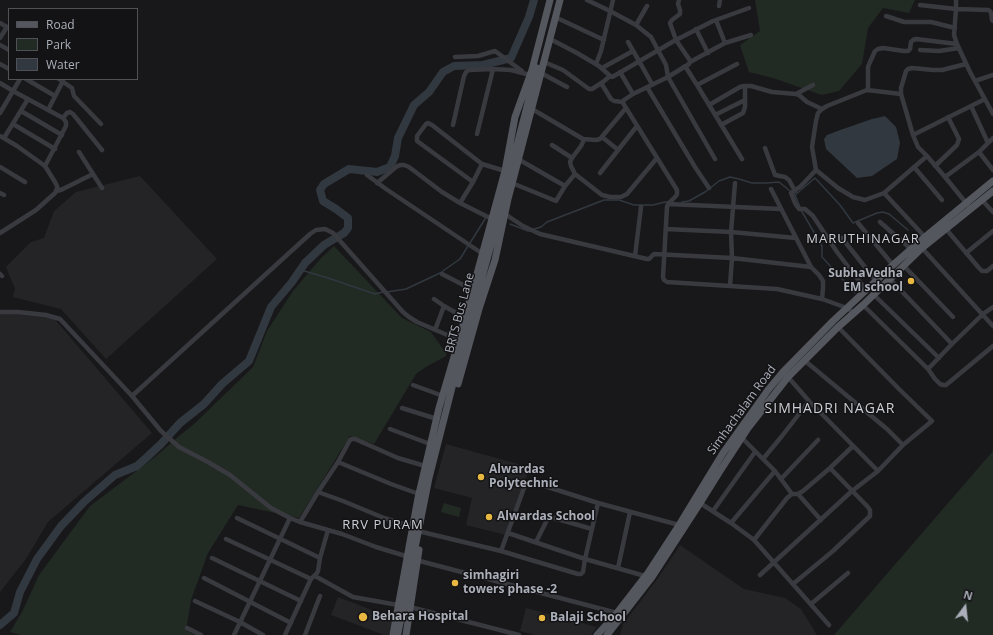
<!DOCTYPE html>
<style>
body{margin:0}
#map{position:relative;width:993px;height:635px;overflow:hidden;background:#18181a;font-family:"Open Sans",sans-serif}
canvas{display:block}
.legend{position:absolute;left:8px;top:8px;width:130px;height:72px;box-sizing:border-box;background:#131315;border:1px solid #505157;margin:0;padding:5px 7px;list-style:none;font-size:12px;color:#abafb9}
.legend li{display:flex;align-items:center;gap:8px;height:20px}
.legend b{width:20px;border:1px solid #505157}
.north{position:absolute;left:945px;top:587px;width:40px;height:40px;-webkit-text-stroke:3px #131315;paint-order:stroke;rotate:15deg;font-size:11px;font-weight:700;line-height:16px;text-align:center;color:#abafb9}
.north::after{content:'';display:block;margin:auto;width:14px;height:18px;background:#abafb9;clip-path:polygon(50% 0,100% 100%,50% 72%,0 100%)}
</style>
<div id="map">
<canvas width="993" height="635"></canvas>
<ul class="legend">
<li><b style="height:5px;background:#55575e"></b>Road</li>
<li><b style="height:11px;background:#222a24"></b>Park</li>
<li><b style="height:11px;background:#31383f"></b>Water</li>
</ul>
<div class="north">N</div>
</div>
<script>
const g = document.querySelector('canvas').getContext('2d');
g.lineJoin = 'round';
function paint(path, color) { g.fillStyle = color; g.fill(path, 'evenodd'); }
const toPath = rows => new Path2D(rows.map(r => 'M' + r).join(''));
function stroke(path, color, width, dash) { g.strokeStyle = color; g.lineWidth = width; g.lineCap = dash ? 'butt' : 'round'; g.setLineDash(dash || []); g.stroke(path); }
function write(font, color, halo, rows, align = 'center') {
  g.font = font + ' "Open Sans",sans-serif'; g.lineWidth = 3; g.setLineDash([]); g.textBaseline = 'middle'; g.strokeStyle = halo; g.fillStyle = color; for (const [text, x, y, turn = 0] of rows) {
    g.save(); g.translate(x, y); g.rotate((+turn || 0) * Math.PI / 180); g.textAlign = isNaN(turn) ? turn : align; if (halo) g.strokeText(text, 0, 0); g.fillText(text, 0, 0); g.restore();
  }
}
const built = toPath([
 [140,176,217,259,106,359,61,309,13,297,15,289,6,267,31,242,44,238,54,211,76,192],
 [0,313,52,316,152,433,48,522,26,559,0,592],
 [446,444,529,467,517,511,512,510,506,535,466,525,472,498,434,488],
 [680,545,744,589,785,598,801,609,817,635,620,635,623,624,658,578],
 [338,597,395,619,389,635,384,635,331,615],
 [526,608,597,627,591,635,535,635,520,631]
]);
const green = toPath([
 [755,0,915,0,909,13,883,8,868,28,862,64,839,91,822,95,773,78,749,72,740,45,760,31],
 [334,246,402,318,431,332,446,353,446,356,426,367,416,374,374,444,350,436,299,518,238,505,208,553,191,600,186,630,195,635,21,635,10,632,22,612,39,575,90,506,155,457,179,436,194,424,253,367,267,331,293,291,321,258],
 [993,451,993,635,834,635],
 [444,503,461,508,459,517,441,512]
]);
const water = toPath([
 [885,116,896,127,900,143,897,159,872,176,857,178,826,149,824,139,827,135,843,129,872,119]
]);
const stream = toPath([
 [795,195,800,207],
 [682,202,689,201,705,192,719,181,730,177,739,179,752,183,766,183,779,182,795,195,815,178,840,205,853,223,877,213,883,212,889,214,908,230],
 [801,210,822,246,822,257,855,293],
 [510,224,528,231,530,231],
 [534,229,541,227,547,222,604,200,619,200,634,205,653,205,665,202,669,202],
 [470,243,485,219],
 [301,270,328,278,375,294,383,292],
 [387,292,406,289,440,273,460,259,468,246]
]);
const river = toPath([
 [0,625,14,613,20,592,37,559,61,526,85,501,115,475,137,466,146,458,161,444,180,423,204,404,222,384,249,361,271,307,292,282,305,263,324,245,344,233,348,228,348,218,336,209,323,201,320,190,324,184,349,169,377,172,390,167,395,156,398,138,414,105,429,92,443,72,454,66,483,65,511,58,529,17,534,0]
]);
const street = toPath([
 [587,0,610,11,636,25,651,37,666,65,668,77,715,159],
 [679,0,678,4,680,10,680,14,672,20,670,23,676,40,713,21,749,8],
 [956,0,956,9,954,35,957,44,970,72,993,114],
 [920,5,956,9,988,10,990,11,991,13,992,20,993,21],
 [719,6,720,0],
 [886,16,904,22,931,22,955,28],
 [555,17,604,40],
 [716,20,725,43],
 [0,23,7,27,0,38],
 [636,25,647,6],
 [696,29,708,53],
 [550,40,554,41,577,53,599,66,608,74,612,77,614,76,674,41,676,40,689,59,690,62,689,64,668,77,633,94,624,100,623,103,677,190,677,194,676,196,668,204,667,207,663,277,664,280,667,282,777,289,822,299,847,308,854,313],
 [628,42,639,61,652,84],
 [0,45,9,50],
 [920,50,939,51,959,48],
 [455,57,478,56,495,51,522,71],
 [544,62,563,70,589,89,592,89,603,82,610,76],
 [690,62,725,43,751,35],
 [0,64,9,69],
 [596,64,601,51,613,0],
 [737,64,697,85,742,159],
 [685,66,697,85],
 [602,68,633,51],
 [620,72,633,94],
 [541,73,567,87],
 [20,79,13,91,63,118,66,122,66,126,45,166],
 [26,79,55,96],
 [59,79,72,88,74,96,76,98,101,124],
 [975,81,993,75],
 [0,83,13,91,0,113],
 [601,83,611,99,614,101,623,102],
 [744,86,751,86,772,92,796,94,799,95,807,102,822,109],
 [647,87,695,167,709,188],
 [867,90,868,88,868,67,870,62,875,51,878,49,883,48,904,51,908,51,910,49,911,42,913,40,916,39,957,44],
 [796,94,813,85],
 [901,94,901,88,906,71,908,69,912,68,933,70,942,70,966,64],
 [709,105,740,87,744,86,745,88,745,107,743,113,721,125],
 [971,106,988,143],
 [48,110,63,81],
 [21,111,62,135],
 [715,115,745,100],
 [63,118,67,113,70,112,73,114,102,150],
 [13,124,55,149],
 [453,125,464,76,466,72,469,70,493,69,511,70,530,75],
 [477,134,493,69],
 [913,135,985,99],
 [0,136,17,146,45,166,55,182,57,186,57,188,55,193,36,210,0,233],
 [602,137,617,149],
 [4,138,28,99],
 [583,139,596,140,600,139,626,108],
 [552,145,572,158],
 [765,148,775,175,785,177,789,180,795,191],
 [79,152,102,188],
 [979,152,993,170],
 [927,156,884,193,865,200,853,197,838,188,816,170,812,147,816,121,818,113,822,109,827,106,867,90,901,94,913,135,918,147,927,156,945,177,971,209],
 [518,159,565,186],
 [935,166,957,145,959,139,948,117],
 [0,167,25,182],
 [914,167,942,200],
 [816,170,801,186,791,193,795,203,799,209,805,209,813,216,837,252,866,290],
 [600,173,637,126],
 [575,174,602,195,610,197,621,197,627,194,657,158],
 [367,175,386,189,483,254],
 [945,177,979,152,993,138],
 [473,182,417,141,417,136,426,124,428,123,432,125,482,164,505,171],
 [377,183,396,167,400,165,404,165,409,167,442,192,460,203,492,219],
 [512,183,556,201,565,186,575,174,571,166,570,162,572,158,581,146,583,142,583,139,532,109],
 [771,189,811,267,819,275,823,281,823,288,822,299],
 [57,191,63,189,93,174],
 [0,193,4,195],
 [884,193,925,237],
 [982,200,993,212],
 [460,203,473,182,482,164],
 [668,204,781,209],
 [505,214,523,226,540,234,647,259,649,259,654,254,732,258,811,267],
 [880,222,911,249],
 [858,223,893,265],
 [666,229,731,232,796,238],
 [946,229,979,268,982,271,987,271,993,266],
 [842,238,876,281],
 [921,247,993,326],
 [966,253,993,231],
 [635,256,641,207],
 [904,266,953,317],
 [0,274,2,276],
 [442,274,473,290],
 [890,279,952,344],
 [730,286,732,258,731,232,735,183],
 [874,295,939,358],
 [434,299,444,306,465,318],
 [863,305,928,369,935,379,940,384,943,385,946,385,993,346],
 [0,312,18,312,46,315,60,319,132,396,161,431,179,447,208,462,230,475,271,508,290,518,300,522,342,534,376,547,409,557],
 [435,330,444,306],
 [804,360,887,429,903,445],
 [928,369,952,344,983,314,993,307],
 [788,377,809,401,878,471],
 [413,385,443,396],
 [132,396,310,234,316,230,325,229,333,233,403,312,409,317,417,322,459,340],
 [402,408,437,419],
 [390,429,430,444],
 [763,459,782,436,809,401],
 [338,462,391,484,419,494],
 [775,471,792,494],
 [781,479,818,440],
 [318,492,343,501,384,518,413,527],
 [798,494,821,520],
 [598,503,679,525],
 [700,503,731,523,754,540,829,625],
 [713,511,755,452],
 [237,518,320,558],
 [300,522,318,492,338,462,350,440,352,439,355,439,398,458,425,466],
 [731,523,775,471,742,438],
 [422,532,501,551,578,574,581,574,583,572,585,559,645,576],
 [226,539,311,579],
 [754,540,787,498,792,494,798,494,803,491,830,468,853,446],
 [536,542,548,518,554,518,592,529],
 [501,551,524,488,527,484,529,482,532,482,598,503,585,559,508,533],
 [212,558,301,601],
 [416,560,617,613],
 [618,568,630,512],
 [760,575,852,491,878,471,903,445,932,421,900,390,838,327],
 [315,576,353,597,398,605],
 [204,578,291,623],
 [793,584,833,551,870,516,870,510,867,506,830,468],
 [195,601,240,622,263,635],
 [811,604,848,573],
 [410,607,519,635],
 [187,628,201,635],
 [234,635,290,518],
 [285,635,309,583,311,579,317,573,318,571,320,558,328,530],
 [305,635,320,596]
]);
const primary = toPath([
 [458,384,479,309,495,260,508,199,560,0],
 [398,633,429,478,459,360,494,234,537,68],
 [393,635,418,498,439,408,459,340,505,171,515,117,532,70,550,0],
 [406,635,419,550],
 [597,635,617,613,648,573,676,530,723,453,768,390,783,372,833,321,893,265,925,237,993,181],
 [607,635,652,577,700,503,722,468,748,428,788,377,838,327,863,305,922,248,993,191]
]);
const markers = [
 [911,281,4,"#e8b842"],
 [481,477,4,"#e8b842"],
 [489,517,4,"#e8b842"],
 [455,583,4,"#e8b842"],
 [363,617,5,"#e8b842"],
 [542,618,4,"#e8b842"]
];
const poiNames = [
 ["SubhaVedha",903,274,"right"],
 ["EM school",903,288,"right"],
 ["Alwardas",489,470],
 ["Polytechnic",489,484],
 ["Alwardas School",497,517],
 ["simhagiri",463,576],
 ["towers phase -2",463,590],
 ["Behara Hospital",372,617],
 ["Balaji School",550,618]
];
const streetNames = [
 ["BRTS Bus Lane",460,313,-75],
 ["Simhachalam Road",742,410,-54]
];
const neighbourhoodNames = [
 ["MARUTHINAGAR",863,239],
 ["RRV PURAM",383,525]
];
const quarterNames = [
 ["SIMHADRI NAGAR",830,409]
];
paint(built, '#242427');
paint(green, '#222a24');
paint(water, '#31383f');
stroke(stream, '#31383f', 1.5);
stroke(river, '#31383f', 8);
stroke(street, '#393a3f', 4.5);
stroke(primary, '#55575e', 7);
for (const [x, y, r, color] of markers) { const dot = new Path2D(); dot.arc(x, y, r, 0, 2 * Math.PI); g.fillStyle = color; g.fill(dot); stroke(dot, '#131315', 1.5); }
write('bold 12px', '#abafb9', '#131315', poiNames, 'left');
write('12px', '#abafb9', '#131315', streetNames);
g.letterSpacing = '1px';
write('13px', '#ccced5', '#131315', neighbourhoodNames);
g.letterSpacing = '0px';
g.letterSpacing = '1px';
write('14px', '#ccced5', '#131315', quarterNames);
g.letterSpacing = '0px';
</script>
